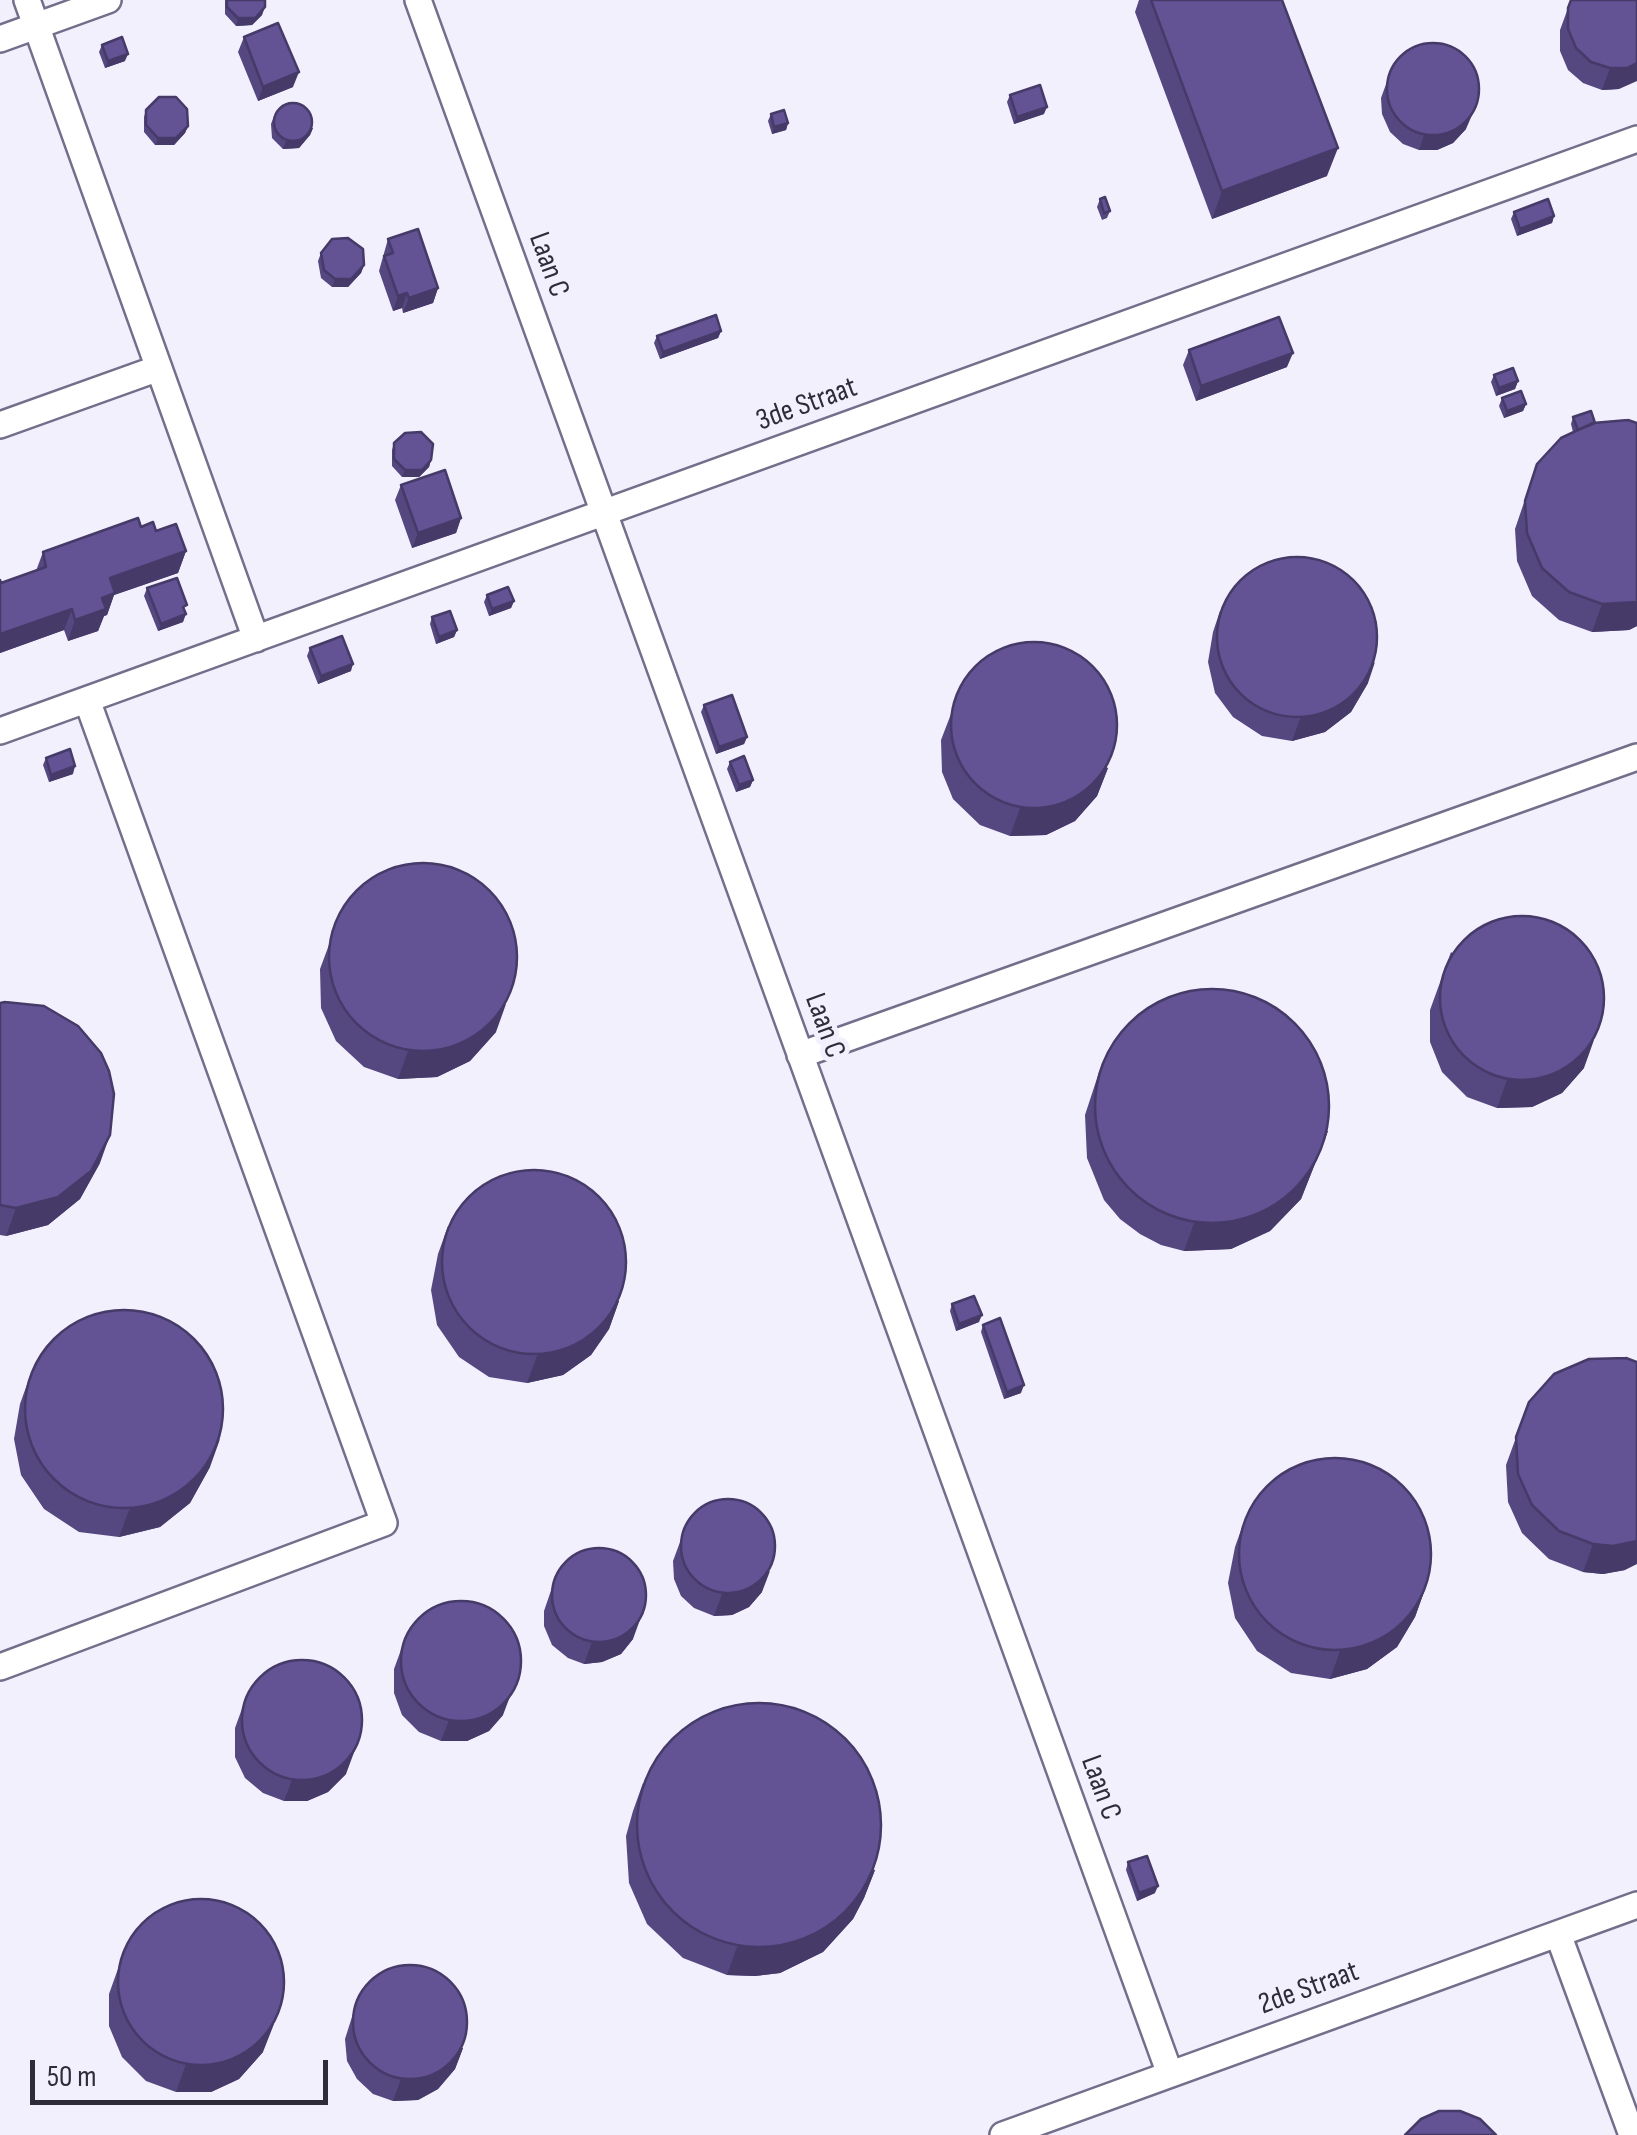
<!DOCTYPE html>
<style>
body{margin:0}
#map{position:relative;width:1637px;height:2135px;overflow:hidden;background:#f2f0fd;font-family:"Sofia Sans Condensed",sans-serif}
canvas{display:block}
.scale{position:absolute;left:30px;top:2060px;width:298px;height:45px;box-sizing:border-box;border:5px solid #2e2c38;border-top:0;padding-left:12px;font-size:30px;line-height:35px;white-space:nowrap;color:#2e2c38;-webkit-text-stroke:8px #f2f0fd;paint-order:stroke}
</style>
<div id="map">
<canvas width="1637" height="2135"></canvas>
<div class="scale">50 m</div>
</div>
<script>
const g = document.querySelector('canvas').getContext('2d');
g.lineJoin = 'round';
const toPath = rows => new Path2D(rows.map(r => 'M' + r).join(''));
function stroke(path, color, width, dash) { g.strokeStyle = color; g.lineWidth = width; g.lineCap = dash ? 'butt' : 'round'; g.setLineDash(dash || []); g.stroke(path); }
function paint(path, color) { g.fillStyle = color; g.fill(path, 'evenodd'); }
function write(font, color, halo, rows, align = 'center') {
  g.font = font + ' "Sofia Sans Condensed",sans-serif'; g.lineWidth = 10; g.setLineDash([]); g.textBaseline = 'middle'; g.strokeStyle = halo; g.fillStyle = color; for (const [text, x, y, turn = 0] of rows) {
    g.save(); g.translate(x, y); g.rotate((+turn || 0) * Math.PI / 180); g.textAlign = isNaN(turn) ? turn : align; if (halo) g.strokeText(text, 0, 0); g.fillText(text, 0, 0); g.restore();
  }
}
const lane = toPath([
 [27,0,256,639],
 [418,0,1170,2074],
 [0,39,108,0],
 [0,425,159,368],
 [0,731,1637,139],
 [800,1055,1637,757],
 [0,1667,384,1523,87,700],
 [1558,1934,1632,2135],
 [1003,2135,1637,1905]
]);
const wall = toPath([
 [225,0,265,0,262,15,252,25,236,26,225,14],
 [1139,0,1282,0,1327,176,1212,219,1135,12],
 [1571,0,1637,0,1619,89,1602,90,1583,83,1568,70,1560,51,1560,30],
 [244,37,293,87,258,101,238,52],
 [102,45,125,61,105,68,99,52],
 [1393,65,1466,129,1453,143,1437,150,1419,150,1403,144,1390,132,1382,114,1381,98],
 [1010,95,1044,114,1014,124,1007,102],
 [146,110,188,126,185,133,174,145,155,145,144,132,144,117],
 [771,114,788,123,786,130,772,134,768,121],
 [274,116,313,128,310,135,299,148,283,149,272,138,271,124],
 [1100,199,1110,211,1107,218,1102,220,1097,207],
 [1514,212,1554,216,1552,223,1517,236,1511,219],
 [388,239,438,288,433,303,403,313,402,308,393,311,379,271],
 [321,253,364,265,361,273,348,287,332,287,321,278,318,261],
 [721,331,718,338,660,359,654,343,657,336],
 [1189,350,1287,367,1196,401,1183,365],
 [1494,375,1518,381,1515,389,1496,396,1491,382],
 [1502,398,1526,404,1523,411,1504,418,1499,406],
 [1573,417,1595,423,1637,423,1637,626,1629,630,1592,632,1559,620,1532,596,1517,561,1515,529,1537,464,1573,432,1571,424],
 [394,443,431,460,429,467,419,477,402,477,392,466,392,450],
 [401,485,461,518,456,533,412,548,395,500],
 [141,527,156,531,186,551,178,573,114,595,107,615,104,616,98,631,68,641,64,630,0,653,0,580,1,583,36,571,43,552],
 [147,588,185,611,183,622,158,631,144,596],
 [487,595,514,601,511,608,489,616,484,602],
 [1220,611,1368,683,1351,712,1325,732,1292,741,1262,736,1233,717,1215,693,1208,662,1213,632],
 [432,617,457,630,454,637,436,644,430,624],
 [310,648,351,671,318,684,307,656],
 [964,680,1108,768,1097,796,1075,821,1046,835,1010,836,980,825,953,799,942,772,941,740],
 [704,705,747,737,744,744,716,754,701,712],
 [46,758,73,774,49,782,43,765],
 [730,762,753,780,750,787,736,792,727,769],
 [343,907,496,1032,470,1061,437,1077,398,1079,364,1067,336,1041,321,1008,320,969],
 [1451,952,1584,1068,1562,1093,1532,1107,1497,1108,1467,1097,1442,1072,1430,1042,1430,1010],
 [0,1003,100,1163,80,1199,48,1225,6,1236,0,1235],
 [1102,1063,1328,1131,1301,1199,1270,1231,1231,1249,1184,1251,1161,1245,1140,1234,1120,1219,1104,1200,1087,1158,1085,1115],
 [448,1226,619,1301,609,1329,591,1355,563,1375,527,1383,489,1377,459,1357,437,1325,431,1290,438,1254],
 [952,1304,979,1322,956,1331,950,1311],
 [983,1325,1021,1393,1004,1399,981,1332],
 [30,1376,210,1467,190,1503,160,1527,119,1537,79,1532,44,1509,21,1475,14,1439,20,1404],
 [1529,1402,1625,1570,1603,1574,1583,1572,1549,1559,1522,1533,1508,1502,1506,1465],
 [1245,1519,1425,1589,1415,1617,1397,1647,1367,1669,1330,1679,1291,1673,1257,1651,1235,1618,1228,1583,1235,1547],
 [687,1523,762,1592,749,1607,732,1615,714,1616,694,1608,681,1596,674,1579,673,1561],
 [558,1570,633,1639,621,1654,602,1662,584,1664,568,1658,552,1645,544,1626,544,1611],
 [402,1647,503,1715,489,1731,467,1741,441,1741,419,1732,402,1715,394,1693,394,1669],
 [243,1706,346,1774,328,1792,307,1801,284,1801,263,1793,245,1778,235,1757,235,1728],
 [643,1783,875,1870,864,1898,853,1919,823,1952,780,1973,755,1976,727,1975,683,1958,647,1924,629,1883,626,1836,633,1811],
 [1128,1862,1155,1893,1137,1901,1126,1870],
 [119,1966,263,2052,239,2079,211,2092,176,2092,146,2081,122,2057,109,2026,109,1994],
 [358,1998,463,2048,455,2069,438,2089,418,2100,393,2101,373,2094,357,2079,347,2061,345,2039]
]);
const shadedWall = toPath([
 [265,7,262,15,252,25,236,26,238,18],
 [128,54,125,61,105,68,108,61],
 [1637,63,1637,81,1619,89,1602,90,1610,68],
 [299,72,293,87,258,101,263,87],
 [1047,107,1044,114,1014,124,1017,117],
 [1472,115,1466,129,1453,143,1437,150,1419,150,1424,135],
 [788,123,786,130,772,134,774,127],
 [188,126,185,133,174,145,155,145,158,138],
 [313,128,310,135,299,148,283,149,286,141],
 [1338,148,1327,176,1212,219,1222,191],
 [1554,216,1552,223,1517,236,1520,229],
 [364,265,361,273,348,287,332,287,335,279],
 [438,288,433,303,403,313,409,298],
 [407,293,402,308,393,311,398,296],
 [721,331,718,338,660,359,663,352],
 [1293,353,1287,367,1196,401,1201,386],
 [1518,381,1515,389,1496,396,1499,388],
 [1526,404,1523,411,1504,418,1507,411],
 [431,460,429,467,419,477,402,477,405,470],
 [461,518,456,533,412,548,418,533],
 [186,551,178,573,114,595,107,615,104,616,98,631,68,641,75,620,110,578],
 [514,601,511,608,489,616,492,609],
 [1637,602,1637,626,1629,630,1592,632,1602,604],
 [72,609,64,630,0,653,0,634],
 [186,614,183,622,158,631,161,624],
 [457,630,454,637,436,644,439,637],
 [1375,662,1368,683,1351,712,1325,732,1292,741,1300,719],
 [353,664,351,671,318,684,321,676],
 [747,737,744,744,716,754,719,747],
 [75,766,73,774,49,782,51,775],
 [1108,768,1097,796,1075,821,1046,835,1010,836,1020,808],
 [753,780,750,787,736,792,739,785],
 [506,1004,496,1032,470,1061,437,1077,398,1079,408,1051],
 [1594,1040,1584,1068,1562,1093,1532,1107,1497,1108,1507,1080],
 [1328,1131,1301,1199,1270,1231,1231,1249,1184,1251,1194,1223],
 [110,1135,100,1163,80,1199,48,1225,6,1236,16,1208],
 [619,1301,609,1329,591,1355,563,1375,527,1383,537,1356],
 [982,1315,979,1322,956,1331,959,1324],
 [1024,1385,1021,1393,1004,1399,1007,1392],
 [220,1439,210,1467,190,1503,160,1527,119,1537,129,1510],
 [1637,1541,1637,1564,1625,1570,1603,1574,1583,1572,1593,1544],
 [770,1571,762,1592,749,1607,732,1615,714,1616,722,1594],
 [1425,1589,1415,1617,1397,1647,1367,1669,1330,1679,1340,1651],
 [641,1617,633,1639,621,1654,602,1662,584,1664,592,1642],
 [520,1670,503,1715,489,1731,467,1741,441,1741,449,1720],
 [362,1731,346,1774,328,1792,307,1801,284,1801,292,1780],
 [875,1870,864,1898,853,1919,823,1952,780,1973,755,1976,727,1975,737,1947],
 [1158,1886,1155,1893,1137,1901,1139,1893],
 [274,2024,263,2052,239,2079,211,2092,176,2092,186,2064],
 [463,2048,455,2069,438,2089,418,2100,393,2101,401,2079]
]);
const building = toPath([
 [227,0,265,0,265,7,255,18,238,18,227,7,227,0],
 [1151,0,1282,0,1338,148,1222,191,1151,0],
 [1571,0,1637,0,1637,63,1627,68,1610,68,1591,62,1576,48,1568,29,1568,8,1571,0],
 [278,23,299,72,263,87,244,37,278,23],
 [122,37,128,54,108,61,102,45,122,37],
 '1387 89a46 46 0 1 1 92 0a46 46 0 1 1-92 0Z',
 [1040,85,1047,107,1017,117,1010,95,1040,85],
 [159,97,176,97,187,109,188,126,176,138,158,138,146,125,146,110,159,97],
 '274 122a19 19 0 1 1 38 0a19 19 0 1 1-38 0Z',
 [784,110,788,123,774,127,771,114,784,110],
 [1105,197,1110,211,1104,213,1100,199,1105,197],
 [1548,199,1554,216,1520,229,1514,212,1548,199],
 [418,229,438,288,409,298,407,293,398,296,384,256,393,253,388,239,418,229],
 [348,238,363,249,364,265,351,279,335,279,324,270,321,253,332,239,348,238],
 [716,315,721,331,663,352,657,336,716,315],
 [1279,317,1293,353,1201,386,1189,350,1279,317],
 [1513,368,1518,381,1499,388,1494,375,1513,368],
 [1521,391,1526,404,1507,411,1502,398,1521,391],
 [1591,411,1595,423,1578,430,1573,417,1591,411],
 [1628,420,1637,423,1637,602,1602,604,1569,592,1542,568,1527,533,1525,501,1537,464,1561,438,1593,423,1628,420],
 [421,432,433,444,431,460,422,470,405,470,394,459,394,443,405,433,421,432],
 [445,470,461,518,418,533,401,485,445,470],
 [138,518,141,527,153,522,156,531,176,524,186,551,110,578,115,593,102,598,106,609,75,620,72,609,0,634,0,580,1,583,46,567,43,552,138,518],
 '1217 637a80 80 0 1 1 160 0a80 80 0 1 1-160 0Z',
 [177,578,187,605,183,607,186,614,161,624,147,588,177,578],
 [508,587,514,601,492,609,487,595,508,587],
 [450,611,457,630,439,637,432,617,450,611],
 [342,636,353,664,321,676,310,648,342,636],
 '951 725a83 83 0 1 1 166 0a83 83 0 1 1-166 0Z',
 [732,695,747,737,719,747,704,705,732,695],
 [70,749,75,766,51,775,46,758,70,749],
 [744,756,753,780,739,785,730,762,744,756],
 '329 957a94 94 0 1 1 188 0a94 94 0 1 1-188 0Z',
 '1440 998a82 82 0 1 1 164 0a82 82 0 1 1-164 0Z',
 '1095 1106a117 117 0 1 1 234 0a117 117 0 1 1-234 0Z',
 [5,1002,44,1006,78,1026,101,1053,109,1071,114,1094,110,1135,91,1171,58,1197,16,1208,0,1205,0,1003,5,1002],
 '442 1262a92 92 0 1 1 184 0a92 92 0 1 1-184 0Z',
 [974,1296,982,1315,959,1324,952,1304,974,1296],
 '25 1409a99 99 0 1 1 198 0a99 99 0 1 1-198 0Z',
 [1000,1318,1024,1385,1007,1392,983,1325,1000,1318],
 [1626,1358,1637,1362,1637,1541,1613,1546,1593,1544,1559,1531,1532,1505,1518,1474,1516,1437,1529,1402,1554,1374,1589,1359,1626,1358],
 '1239 1554a96 96 0 1 1 192 0a96 96 0 1 1-192 0Z',
 '681 1546a47 47 0 1 1 94 0a47 47 0 1 1-94 0Z',
 '552 1595a47 47 0 1 1 94 0a47 47 0 1 1-94 0Z',
 '401 1661a60 60 0 1 1 120 0a60 60 0 1 1-120 0Z',
 '242 1720a60 60 0 1 1 120 0a60 60 0 1 1-120 0Z',
 '637 1825a122 122 0 1 1 244 0a122 122 0 1 1-244 0Z',
 [1147,1856,1158,1886,1139,1893,1128,1862,1147,1856],
 '118 1982a83 83 0 1 1 166 0a83 83 0 1 1-166 0Z',
 '353 2022a57 57 0 1 1 114 0a57 57 0 1 1-114 0Z',
 [1439,2111,1460,2111,1480,2119,1496,2135,1405,2135,1421,2119,1439,2111]
]);
const streetNames = [
 ["Laan C",548,265,70],
 ["3de Straat",807,405,-20],
 ["Laan C",824,1026,70],
 ["Laan C",1100,1788,70],
 ["2de Straat",1309,1989,-20]
];
stroke(lane, '#746e8b', 30);
stroke(lane, '#fff', 25);
paint(wall, '#554780');
paint(shadedWall, '#453a68');
paint(building, '#635395');
stroke(building, '#453a68', 2.5);
write('30px', '#2e2c38', '#f2f0fd', streetNames);
</script>
